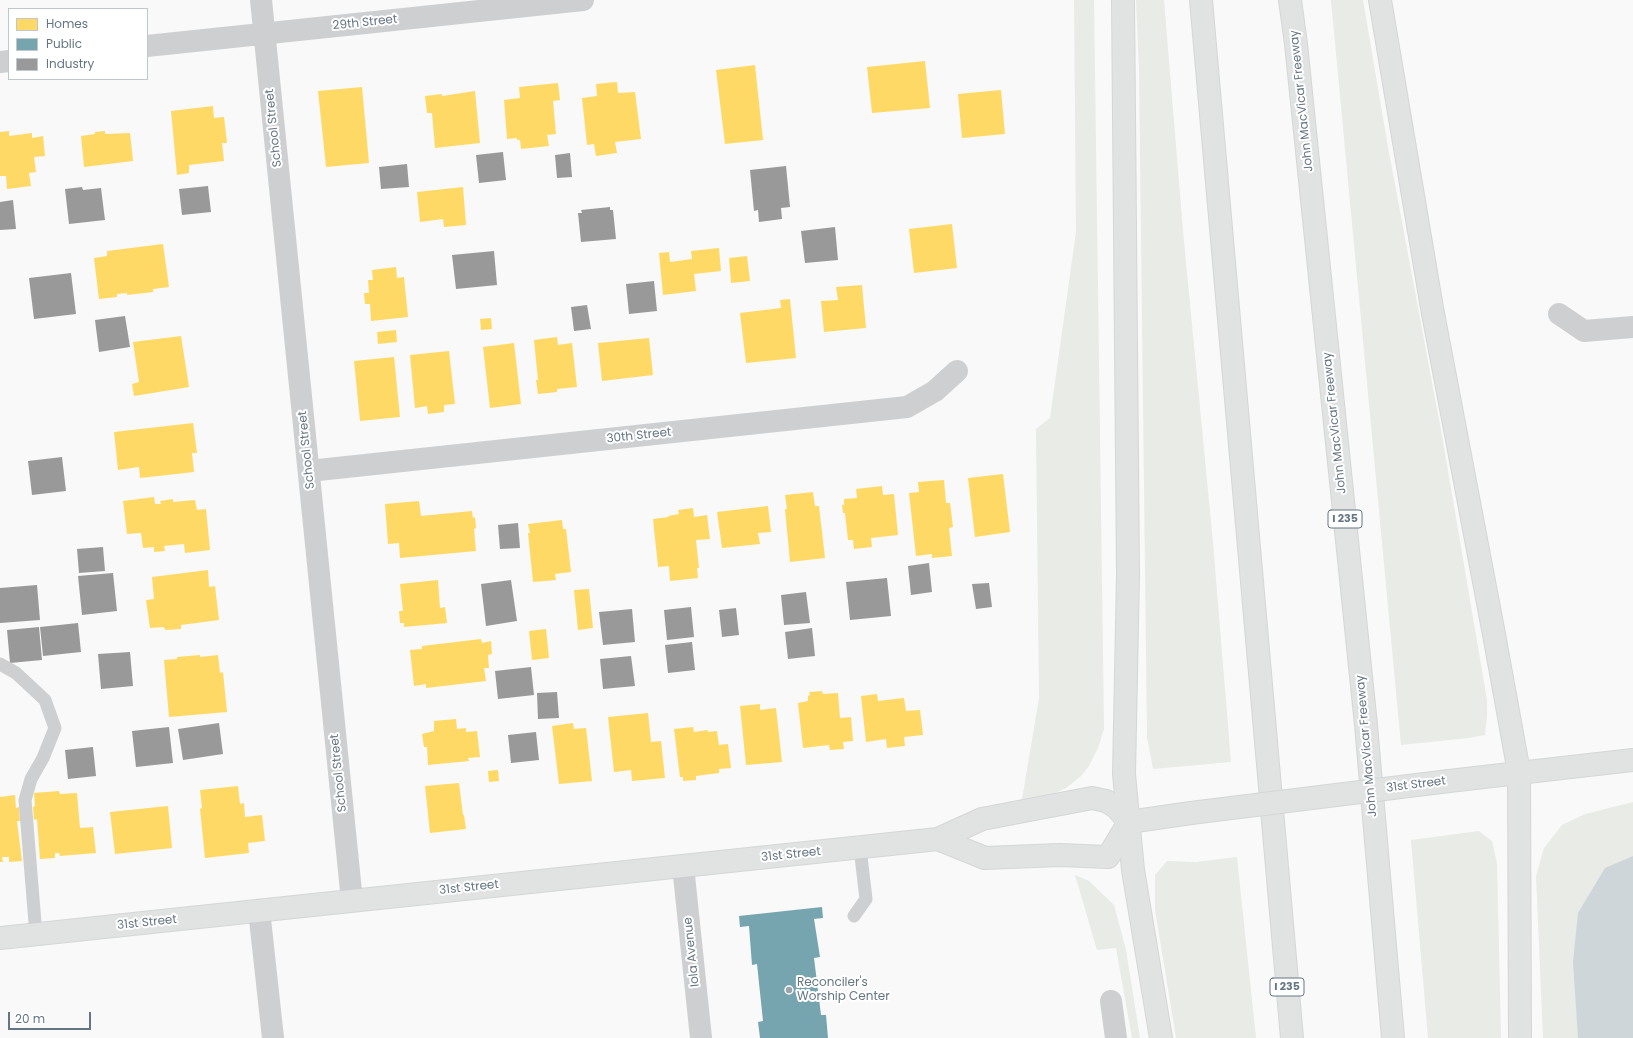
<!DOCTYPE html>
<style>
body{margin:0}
#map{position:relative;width:1633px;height:1038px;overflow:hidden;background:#f9f9f9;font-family:Poppins,sans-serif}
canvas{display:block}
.legend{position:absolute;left:8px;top:8px;width:140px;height:72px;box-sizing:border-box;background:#fff;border:1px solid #c1c8cd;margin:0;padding:5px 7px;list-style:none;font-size:12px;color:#657683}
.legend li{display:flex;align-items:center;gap:8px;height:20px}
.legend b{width:20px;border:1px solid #c1c8cd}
.scale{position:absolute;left:8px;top:1012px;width:83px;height:18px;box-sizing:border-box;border:2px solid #657683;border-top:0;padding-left:5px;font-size:12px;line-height:14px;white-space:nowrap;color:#657683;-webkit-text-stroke:3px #fff;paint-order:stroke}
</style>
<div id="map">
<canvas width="1633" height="1038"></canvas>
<ul class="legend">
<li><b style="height:11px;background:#ffd966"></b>Homes</li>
<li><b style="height:11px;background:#76a5af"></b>Public</li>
<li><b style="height:11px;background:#999"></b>Industry</li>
</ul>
<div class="scale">20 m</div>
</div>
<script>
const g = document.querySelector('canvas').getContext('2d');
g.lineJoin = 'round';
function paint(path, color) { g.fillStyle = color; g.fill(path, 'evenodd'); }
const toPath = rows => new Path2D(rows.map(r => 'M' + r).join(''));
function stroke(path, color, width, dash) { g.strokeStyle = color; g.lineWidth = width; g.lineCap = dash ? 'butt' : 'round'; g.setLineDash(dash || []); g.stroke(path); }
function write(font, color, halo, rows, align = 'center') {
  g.font = font + ' Poppins,sans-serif'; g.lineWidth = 4; g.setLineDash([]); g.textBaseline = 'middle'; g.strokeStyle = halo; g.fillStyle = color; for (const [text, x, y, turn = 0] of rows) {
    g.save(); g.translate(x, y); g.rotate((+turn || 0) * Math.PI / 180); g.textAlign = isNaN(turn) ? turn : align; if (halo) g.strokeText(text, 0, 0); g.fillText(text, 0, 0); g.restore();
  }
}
const green = toPath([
 [1074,0,1094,0,1104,729,1098,748,1089,766,1081,776,1066,788,1047,797,1021,805,1039,698,1036,429,1050,418,1076,232],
 [1136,0,1164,0,1183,231,1213,543,1231,762,1153,769,1147,737,1139,69],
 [1331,0,1363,0,1388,147,1443,441,1487,700,1487,717,1485,735,1469,738,1401,745],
 [1633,802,1633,1038,1543,1038,1536,876,1544,848,1562,825,1585,814],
 [1479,831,1492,841,1497,863,1501,1038,1428,1038,1411,840],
 [1237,857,1256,1038,1176,1038,1155,910,1155,875,1167,861,1196,862],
 [1075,875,1089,881,1114,905,1126,950,1140,1038,1132,1038,1116,948,1097,950]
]);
const water = toPath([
 [1633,856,1633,1038,1578,1038,1573,962,1578,913,1605,868]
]);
const homes = toPath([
 [925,61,930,108,872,113,867,67],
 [755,65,763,140,725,144,716,70],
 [617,82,618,93,635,92,641,139,615,142,617,153,596,156,594,144,587,145,582,98,597,96,596,84],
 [558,83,560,100,553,101,556,134,547,135,549,146,521,149,520,140,517,140,517,138,507,139,504,100,520,98,519,87],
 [362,87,369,163,326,167,318,91],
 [1001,90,1005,134,962,138,958,94],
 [475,91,480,143,435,148,432,113,427,113,425,96,442,94,442,96],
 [213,106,214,118,224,117,227,143,222,143,224,161,189,165,189,173,177,175,171,111],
 [9,131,9,136,32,133,32,138,43,136,45,156,34,157,36,172,29,173,31,186,7,189,6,176,0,176,0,132],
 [105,131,105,134,130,133,133,161,84,167,81,136,95,134,95,132],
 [463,187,466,225,444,227,443,219,420,222,417,192],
 [952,224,957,268,914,273,909,229],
 [163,244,169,287,153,289,153,292,127,295,127,293,117,294,117,297,99,299,94,258,107,256,107,251],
 [719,248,721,271,694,274,696,291,663,295,659,253,669,252,670,262,692,259,691,251],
 [747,256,750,281,731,283,729,258],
 [396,267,397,278,404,277,408,317,371,321,370,304,365,304,364,293,369,293,368,280,373,280,372,270],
 [862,285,866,328,824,332,821,301,838,300,836,287],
 [790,299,796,358,746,363,740,313,781,308,780,300],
 [491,318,492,329,481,330,480,319],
 [396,330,397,342,378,344,377,332],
 [181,336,189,387,134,396,132,384,139,382,133,342],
 [557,337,558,345,572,343,577,387,557,389,557,392,538,394,536,380,538,380,534,340],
 [649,338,653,375,602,381,598,343],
 [514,343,521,404,490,408,483,347],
 [449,351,455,404,444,405,444,412,428,414,427,406,415,408,410,355],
 [394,357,400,417,360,421,354,361],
 [193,423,197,453,192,453,194,472,140,478,139,467,118,470,114,432],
 [1003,474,1010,532,975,537,968,478],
 [944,480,946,503,950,503,953,527,949,528,952,556,932,558,932,554,916,556,909,493,919,492,918,482],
 [882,486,883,495,894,494,898,535,871,538,872,547,854,549,853,540,848,540,845,513,843,513,842,505,844,505,844,499,857,498,856,489],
 [813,492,815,506,819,506,825,558,790,562,785,509,787,509,785,495],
 [154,497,155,504,161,504,160,501,173,499,173,502,195,500,197,510,206,509,210,550,185,553,184,544,164,546,165,551,154,552,154,547,143,548,141,533,127,534,123,501],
 [419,501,421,516,472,511,473,518,475,517,476,528,474,529,476,551,400,558,399,543,388,544,385,504],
 [768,506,771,532,758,533,760,544,722,548,717,512],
 [693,508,694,517,707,515,710,539,696,540,699,568,697,568,698,578,670,581,669,566,658,567,653,519,669,517,668,516,679,514,678,510],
 [562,520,563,529,566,529,571,572,555,574,556,580,533,582,528,533,530,533,528,524],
 [208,570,209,587,215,586,219,620,181,625,181,629,165,630,164,627,150,628,146,600,154,599,152,577],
 [438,580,440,608,445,607,447,623,404,627,404,623,400,623,399,611,403,611,400,584],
 [589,589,593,628,578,630,574,590],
 [546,629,549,658,532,660,529,631],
 [481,639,482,643,491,641,492,654,488,655,489,668,484,668,486,681,426,688,426,684,414,686,410,650,422,649,422,646],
 [200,655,200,657,218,655,220,673,223,672,227,712,169,717,164,660,177,659,177,657],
 [822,691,823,694,838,693,840,718,851,717,853,741,843,742,844,749,830,750,829,745,803,748,798,703,808,701,808,696,810,695,809,692],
 [877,694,878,701,904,698,906,711,920,710,923,735,904,737,905,746,887,748,886,739,866,742,861,696],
 [760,704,760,710,776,708,782,762,746,765,740,706],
 [648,713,651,742,661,741,665,778,632,781,631,770,614,772,608,717],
 [456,719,457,729,466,728,466,732,477,731,480,757,468,758,469,761,428,765,427,747,424,747,422,734,434,731,434,721],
 [573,723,574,729,586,728,592,781,559,784,552,726],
 [693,727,694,732,708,730,708,732,717,731,719,745,728,744,731,768,719,769,719,773,696,776,696,780,683,781,683,777,680,777,674,729],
 [498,770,499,781,489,782,488,771],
 [459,783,463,815,464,815,466,829,430,833,425,786],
 [238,786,240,804,244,803,245,817,262,815,265,841,248,843,249,853,205,858,200,809,202,808,200,790],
 [59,791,60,794,77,793,80,828,93,827,96,853,60,856,59,853,55,853,55,858,40,859,37,819,34,820,33,807,35,806,34,793],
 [15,795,16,808,19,807,20,821,17,821,22,861,9,862,9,857,2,857,3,862,0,862,0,797],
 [168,806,172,848,115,854,110,812]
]);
const public = toPath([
 [822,907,823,918,814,919,820,957,814,958,821,1015,826,1015,828,1038,760,1038,758,1022,763,1021,757,964,752,965,749,926,740,927,739,916]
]);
const industry = toPath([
 [503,152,506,180,479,183,476,155],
 [570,153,572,177,557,178,555,155],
 [407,164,409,187,381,189,379,167],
 [786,166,790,207,781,208,782,219,759,222,758,210,754,211,750,170],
 [208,186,211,212,182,215,179,189],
 [82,187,83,190,101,188,105,220,69,224,65,189],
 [13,200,16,229,0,230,0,202],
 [610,207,610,210,613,210,616,239,581,242,578,213,582,213,581,210],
 [835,227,838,260,805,263,801,231],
 [494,251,497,285,456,289,452,255],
 [71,273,76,314,34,319,29,278],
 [654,281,657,311,629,314,626,284],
 [587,305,591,329,574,331,571,307],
 [125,316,130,347,99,352,95,320],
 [62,457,66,491,32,495,28,461],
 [518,523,520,548,500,549,498,525],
 [103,547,105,571,79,573,77,549],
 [929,563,932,592,911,595,908,566],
 [113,573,117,611,82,615,78,576],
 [887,578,891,616,850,620,846,582],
 [511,580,517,621,486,626,481,584],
 [989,583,992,607,976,609,972,584],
 [37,585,40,620,0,623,0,588],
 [806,592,810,623,784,625,781,595],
 [691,607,694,637,667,640,664,610],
 [736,608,739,635,722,637,719,610],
 [632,609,635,642,603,645,599,612],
 [78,623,81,652,43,656,40,627],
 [39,627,42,660,10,663,7,630],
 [812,628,815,656,788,659,785,632],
 [692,642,695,670,668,673,665,645],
 [130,652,133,686,101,689,98,654],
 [631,656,635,686,603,689,600,659],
 [531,667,534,695,498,699,495,671],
 [557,692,559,718,538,719,537,693],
 [219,723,223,754,183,760,178,729],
 [169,727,173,763,136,767,132,731],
 [536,732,539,760,511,763,508,735],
 [93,747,96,776,68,779,65,750]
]);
const service = toPath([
 [0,664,16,673,45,700,55,728,43,758,31,779,25,800,36,935],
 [854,916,866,899,860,848]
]);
const minor = toPath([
 [261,0,352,901],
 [147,46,583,0],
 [0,62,9,61],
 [1559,314,1584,331,1633,327],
 [309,471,907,407,935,391,957,371],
 [683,866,701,1038],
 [259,910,273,1038],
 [1111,1001,1116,1038]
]);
const secondary = toPath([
 [1449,781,1633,760],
 [1129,822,1191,813],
 [938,839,985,858,1060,855,1108,857,1129,822],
 [0,938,938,839,982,819,1092,798,1106,801,1116,807,1129,822]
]);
const motorway = toPath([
 [1123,0,1128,574,1124,774,1133,870,1161,1038],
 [1201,0,1292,1038],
 [1290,0,1296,44,1366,725,1393,1038],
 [1380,0,1432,308,1493,629,1519,772,1520,1038]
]);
const secondaryBridge = toPath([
 [1191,813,1449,781]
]);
const markers = [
 [789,990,4,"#99a4ac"]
];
const shields = [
 [1345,519,34],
 [1287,987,34]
];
const shieldNames = [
 ["I 235",1345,519],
 ["I 235",1287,987]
];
const streetNames = [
 ["29th Street",365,23,-6],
 ["John MacVicar Freeway",1302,101,-96],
 ["School Street",274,128,-96],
 ["John MacVicar Freeway",1335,423,-96],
 ["30th Street",639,436,-6],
 ["School Street",307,450,-96],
 ["John MacVicar Freeway",1367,746,-95],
 ["School Street",339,773,-96],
 ["31st Street",1416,785,-7],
 ["31st Street",791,855,-6],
 ["31st Street",469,888,-6],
 ["31st Street",147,923,-6],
 ["Iola Avenue",692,952,-96]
];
const poiNames = [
 ["Reconciler's",797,983],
 ["Worship Center",797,997]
];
paint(green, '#e8ebe6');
paint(water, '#ced6d9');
paint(homes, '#ffd966');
paint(public, '#76a5af');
paint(industry, '#999');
stroke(secondary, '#d5d6d7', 24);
stroke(motorway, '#d5d6d6', 24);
stroke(service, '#cecfd0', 13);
stroke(minor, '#cecfd0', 22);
stroke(secondary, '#e1e2e2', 22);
stroke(motorway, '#e1e2e2', 22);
stroke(secondaryBridge, '#d5d6d7', 24, []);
stroke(secondaryBridge, '#e1e2e2', 22);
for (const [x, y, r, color] of markers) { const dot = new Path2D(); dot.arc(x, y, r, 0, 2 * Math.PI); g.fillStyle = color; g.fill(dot); stroke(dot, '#fff', 1.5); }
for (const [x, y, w] of shields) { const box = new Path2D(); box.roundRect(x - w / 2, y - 9, w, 18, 3); g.fillStyle = '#fff'; g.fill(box); stroke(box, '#657683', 1); }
write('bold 11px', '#657683', null, shieldNames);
write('12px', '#657683', '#fff', streetNames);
write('12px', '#657683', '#fff', poiNames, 'left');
</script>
